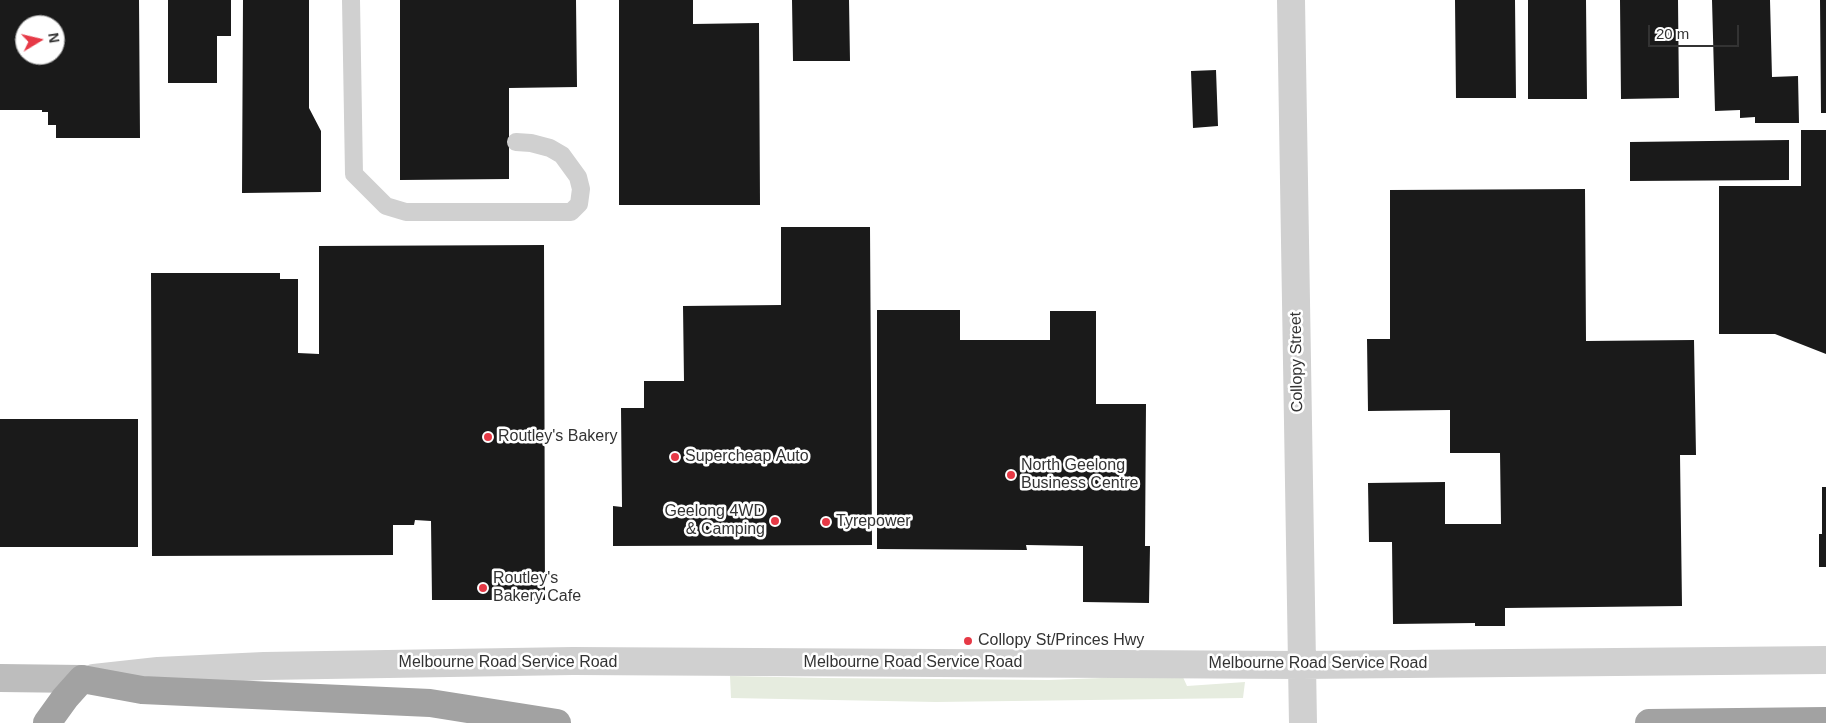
<!DOCTYPE html>
<style>
body{margin:0}
#map{position:relative;width:1826px;height:723px;overflow:hidden;background:#fff;font-family:Arial,sans-serif}
canvas{display:block}
.north{position:absolute;left:15px;top:15px;width:50px;height:50px;box-sizing:border-box;background:#fff;border:1px solid #adadad;border-radius:50%;rotate:81deg;font-size:14px;font-weight:700;line-height:20px;text-align:center;color:#333}
.north::after{content:'';display:block;margin:auto;width:18px;height:22px;background:#e63946;clip-path:polygon(50% 0,100% 100%,50% 72%,0 100%)}
.scale{position:absolute;left:1648px;top:25px;width:91px;height:22px;box-sizing:border-box;border:2px solid #333;border-top:0;padding-left:6px;font-size:15px;line-height:18px;white-space:nowrap;color:#333;-webkit-text-stroke:4px #fff;paint-order:stroke}
</style>
<div id="map">
<canvas width="1826" height="723"></canvas>
<div class="north">N</div>
<div class="scale">20 m</div>
</div>
<script>
const g = document.querySelector('canvas').getContext('2d');
g.lineJoin = 'round';
function paint(path, color) { g.fillStyle = color; g.fill(path, 'evenodd'); }
const toPath = rows => new Path2D(rows.map(r => 'M' + r).join(''));
function stroke(path, color, width, dash) { g.strokeStyle = color; g.lineWidth = width; g.lineCap = dash ? 'butt' : 'round'; g.setLineDash(dash || []); g.stroke(path); }
function write(font, color, halo, rows, align = 'center') {
  g.font = font + ' Arial,sans-serif'; g.lineWidth = 5; g.setLineDash([]); g.textBaseline = 'middle'; g.strokeStyle = halo; g.fillStyle = color; for (const [text, x, y, turn = 0] of rows) {
    g.save(); g.translate(x, y); g.rotate((+turn || 0) * Math.PI / 180); g.textAlign = isNaN(turn) ? turn : align; if (halo) g.strokeText(text, 0, 0); g.fillText(text, 0, 0); g.restore();
  }
}
const green = toPath([
 [1182,675,1187,686,1245,682,1243,698,936,702,731,698,730,676,824,678,1049,680]
]);
const building = toPath([
 [0,0,139,0,140,138,56,138,56,125,48,125,48,112,42,112,42,110,0,110],
 [25,25,55,25,55,55,25,55],
 [168,0,231,0,231,36,217,36,217,83,168,83],
 [243,0,309,0,309,108,321,131,321,192,242,193],
 [400,0,576,0,577,87,509,88,509,179,400,180],
 [619,0,693,0,693,24,759,23,760,205,619,205],
 [792,0,849,0,850,61,793,61],
 [1455,0,1515,0,1516,98,1456,98],
 [1528,0,1586,0,1587,99,1528,99],
 [1620,0,1678,0,1679,98,1621,99],
 [1712,0,1770,0,1772,77,1798,76,1799,123,1755,123,1755,117,1740,118,1740,110,1715,111],
 [1820,0,1826,0,1826,113,1821,113],
 [1216,70,1218,126,1193,128,1191,71],
 [1801,130,1826,130,1826,354,1775,334,1719,334,1719,186,1801,186],
 [1789,140,1789,180,1630,181,1630,142],
 [1585,189,1586,341,1694,340,1696,455,1680,455,1682,606,1505,608,1505,626,1475,626,1475,623,1393,624,1392,542,1369,542,1368,483,1445,482,1445,524,1501,524,1500,453,1450,453,1450,410,1368,411,1367,339,1390,339,1390,190],
 [781,227,870,227,872,545,613,546,613,506,622,507,621,408,644,408,644,381,684,381,683,306,781,305],
 [544,245,545,600,432,600,431,521,415,520,414,525,393,525,393,555,152,556,151,273,280,273,280,279,298,279,298,353,319,354,319,246],
 [877,310,960,310,960,340,1050,340,1050,311,1096,311,1096,404,1146,404,1145,546,1150,546,1149,603,1083,602,1083,546,1026,545,1027,550,877,549],
 [0,419,138,419,138,547,0,547],
 [1822,487,1826,487,1826,567,1819,567,1819,534,1822,534]
]);
const service = toPath([
 [351,0,354,174,386,206,406,212,571,212,579,204,581,189,578,177,562,155,550,148,531,143,516,142]
]);
const minor = toPath([
 [1291,0,1303,723],
 [94,678,158,671,264,666,573,661,1301,665,1826,660]
]);
const secondary = toPath([
 [0,678,82,679]
]);
const trunk = toPath([
 [47,723,65,698,82,679,142,690,430,703,557,723],
 [1649,723,1826,721]
]);
const markers = [
 [488,437,5,"#e63946"],
 [675,457,5,"#e63946"],
 [1011,475,5,"#e63946"],
 [775,521,5,"#e63946"],
 [826,522,5,"#e63946"],
 [483,588,5,"#e63946"],
 [968,641,5,"#e63946"]
];
const streetNames = [
 ["Collopy Street",1297,362,-91],
 ["Melbourne Road Service Road",508,663],
 ["Melbourne Road Service Road",913,663],
 ["Melbourne Road Service Road",1318,664]
];
const poiNames = [
 ["Routley's Bakery",498,437],
 ["Supercheap Auto",685,457],
 ["North Geelong",1021,466],
 ["Business Centre",1021,484],
 ["Geelong 4WD",765,512,"right"],
 ["& Camping",765,530,"right"],
 ["Tyrepower",836,522],
 ["Routley's",493,579],
 ["Bakery Cafe",493,597],
 ["Collopy St/Princes Hwy",978,641]
];
paint(green, '#e6ecdf');
paint(building, '#1a1a1a');
stroke(service, '#d0d0d0', 18);
stroke(minor, '#d0d0d0', 28);
stroke(secondary, '#bdbdbd', 28);
stroke(trunk, '#a2a2a2', 28);
for (const [x, y, r, color] of markers) { const dot = new Path2D(); dot.arc(x, y, r, 0, 2 * Math.PI); g.fillStyle = color; g.fill(dot); stroke(dot, '#fff', 2); }
write('16px', '#333', '#fff', streetNames);
write('16px', '#333', '#fff', poiNames, 'left');
</script>
